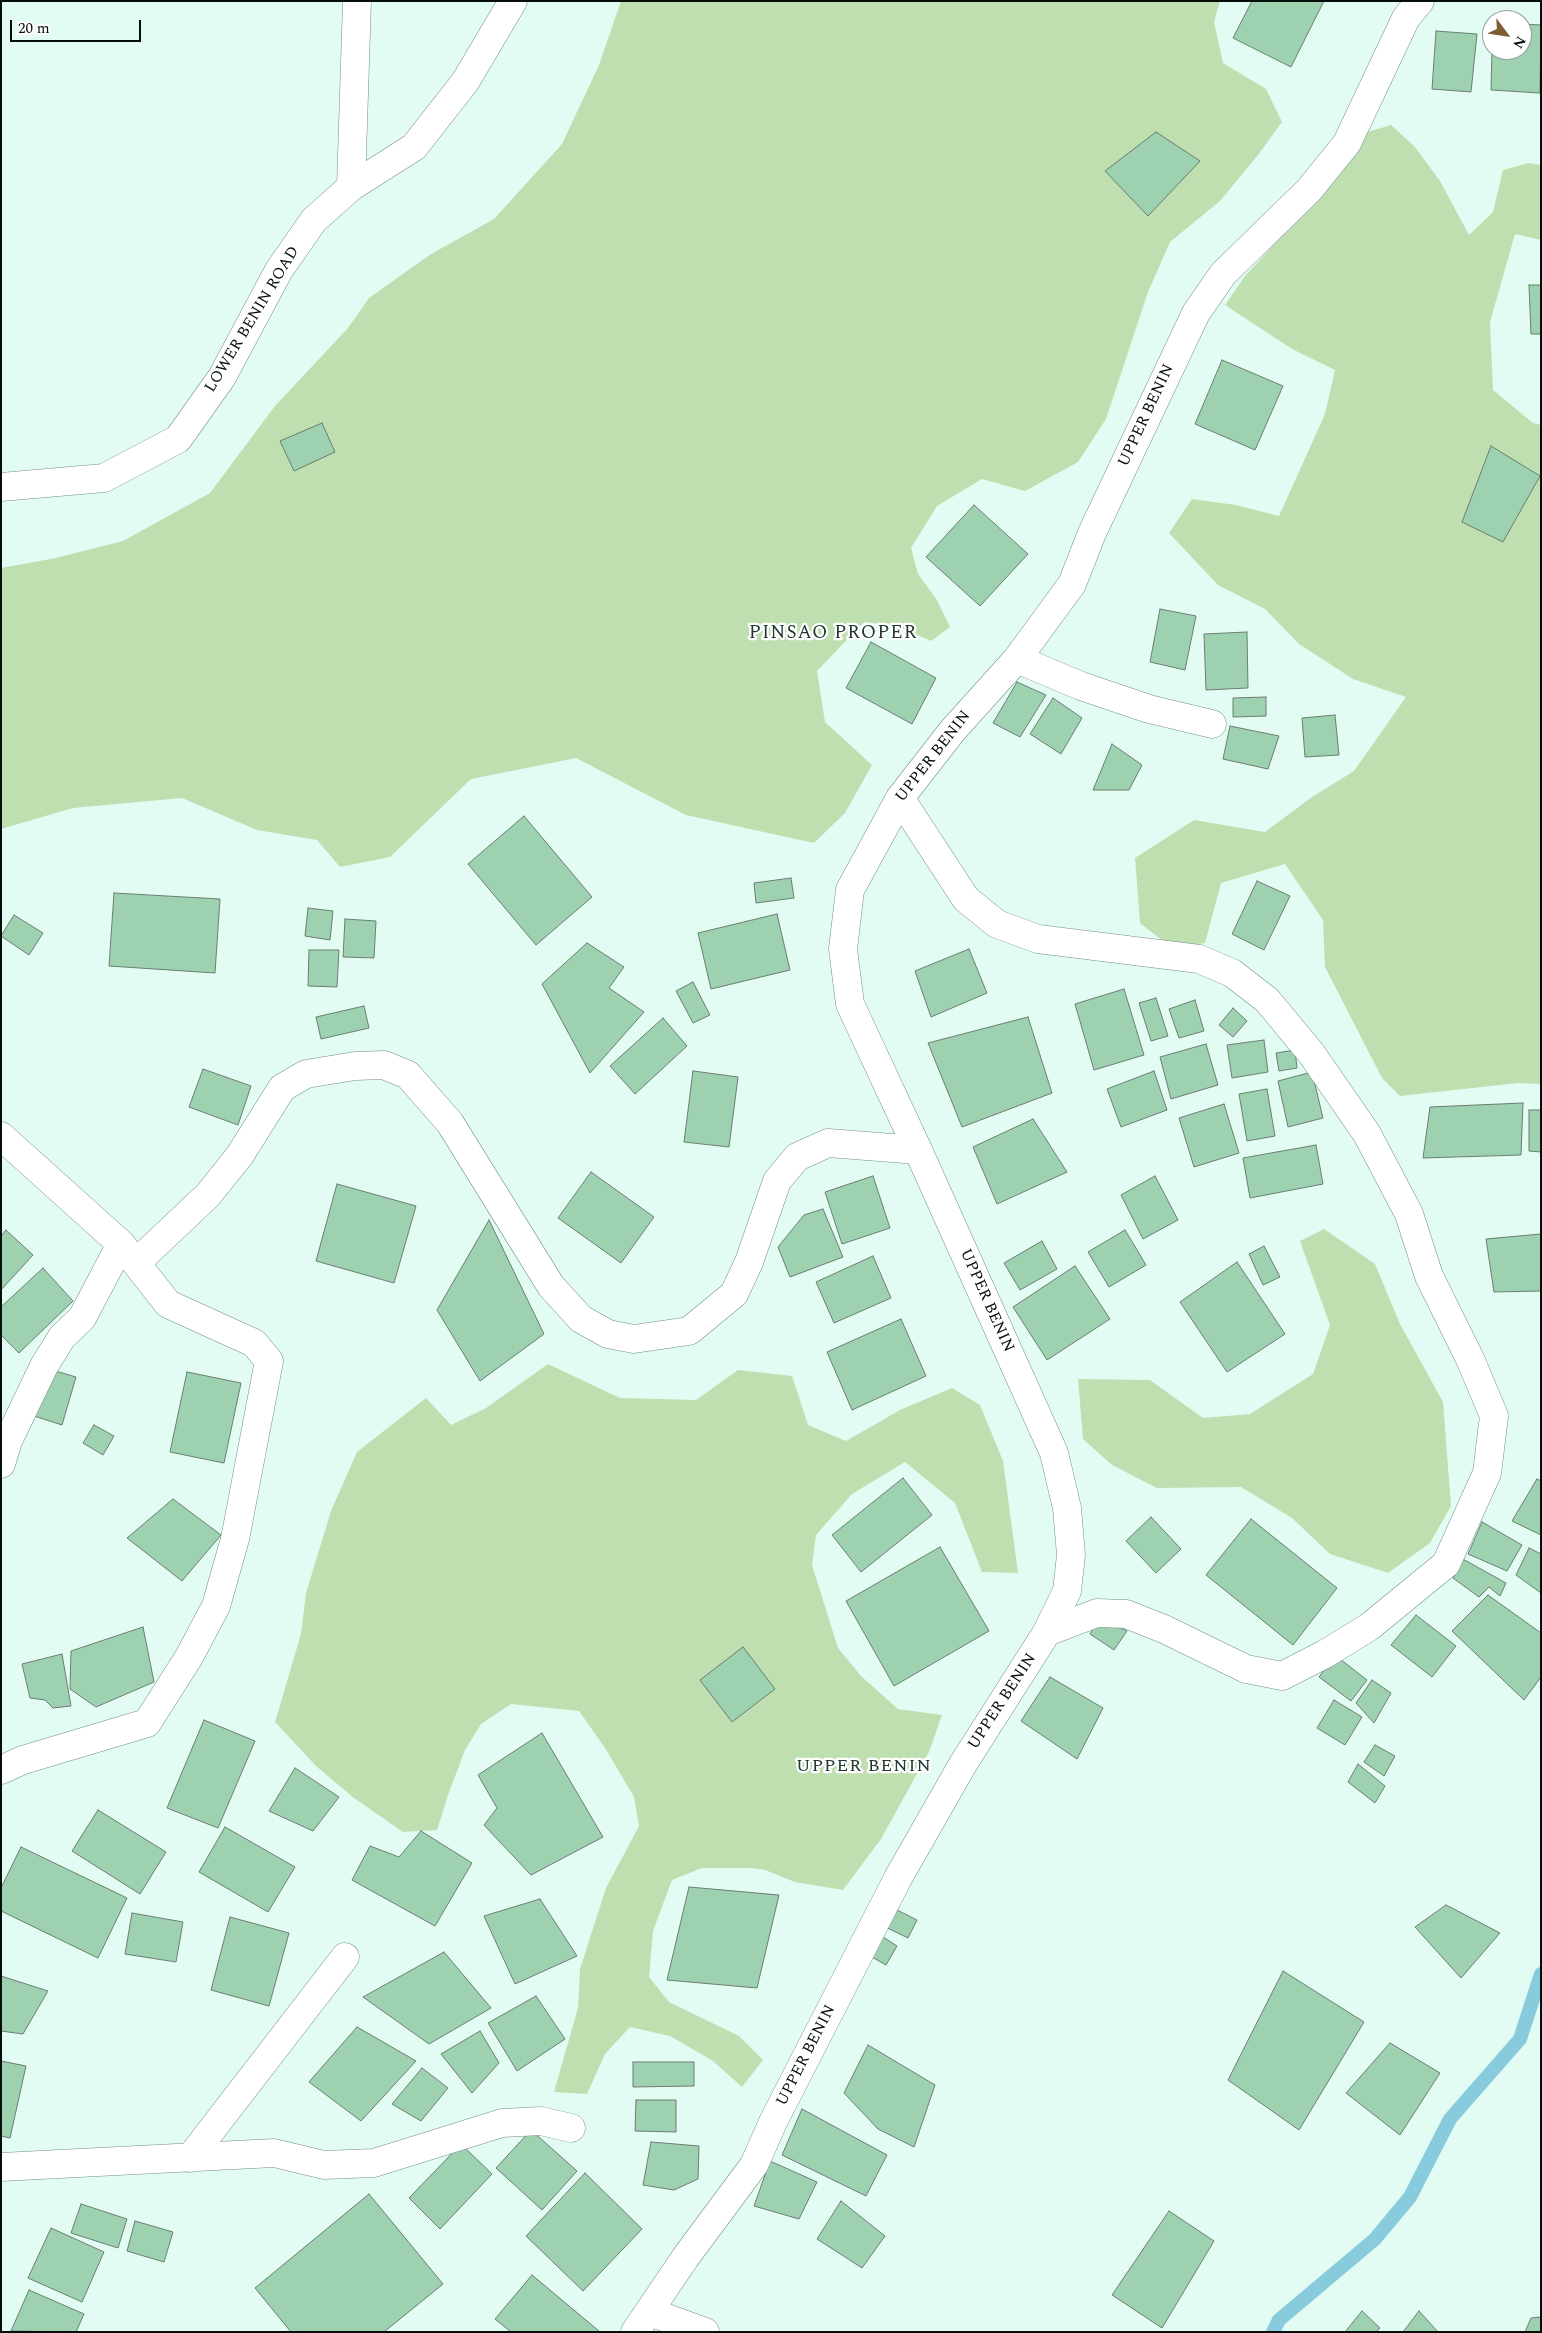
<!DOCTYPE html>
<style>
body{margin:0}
#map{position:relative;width:1542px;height:2333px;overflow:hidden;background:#e2fcf4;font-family:Spectral,serif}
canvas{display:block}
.frame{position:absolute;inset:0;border:2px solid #060e0c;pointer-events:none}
.north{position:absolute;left:1482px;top:10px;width:50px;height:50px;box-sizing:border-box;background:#fff;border:1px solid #9b9f9e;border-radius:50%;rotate:121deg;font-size:14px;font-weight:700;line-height:20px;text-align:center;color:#060e0c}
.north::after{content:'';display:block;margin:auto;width:18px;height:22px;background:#7d5e33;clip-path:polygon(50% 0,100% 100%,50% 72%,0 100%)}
.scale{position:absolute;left:10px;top:20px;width:131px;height:22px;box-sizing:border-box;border:2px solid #060e0c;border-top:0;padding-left:6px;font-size:15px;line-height:18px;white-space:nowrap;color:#060e0c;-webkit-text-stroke:4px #fff;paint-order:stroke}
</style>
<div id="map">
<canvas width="1542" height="2333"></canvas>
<div class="frame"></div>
<div class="north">N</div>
<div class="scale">20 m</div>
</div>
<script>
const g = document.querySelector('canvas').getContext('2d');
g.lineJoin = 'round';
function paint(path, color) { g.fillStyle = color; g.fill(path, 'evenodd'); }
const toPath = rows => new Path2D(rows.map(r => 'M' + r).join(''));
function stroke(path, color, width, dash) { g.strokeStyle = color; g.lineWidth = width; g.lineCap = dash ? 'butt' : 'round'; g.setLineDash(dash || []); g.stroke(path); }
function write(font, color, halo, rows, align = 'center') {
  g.font = font + ' Spectral,serif'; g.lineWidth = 4.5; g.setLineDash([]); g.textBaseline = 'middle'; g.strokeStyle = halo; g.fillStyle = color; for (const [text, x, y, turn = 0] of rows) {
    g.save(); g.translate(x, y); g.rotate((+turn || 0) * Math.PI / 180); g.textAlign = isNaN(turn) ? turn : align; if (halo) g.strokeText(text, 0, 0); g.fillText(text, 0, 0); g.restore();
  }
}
const green = toPath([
 [621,1,1220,1,1214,22,1223,63,1266,89,1282,122,1258,155,1220,201,1170,242,1148,292,1106,419,1078,462,1025,491,982,479,937,506,911,548,918,574,937,600,950,627,931,641,900,627,864,622,817,671,825,722,872,765,845,813,814,843,686,815,576,758,471,779,390,857,340,867,317,840,257,830,182,798,73,808,1,829,1,568,56,558,123,541,210,493,275,406,348,328,369,298,431,254,494,219,562,144,599,65],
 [1391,125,1415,147,1440,181,1469,235,1493,212,1503,170,1529,163,1541,165,1541,240,1515,234,1490,322,1493,390,1533,423,1541,425,1541,1084,1518,1083,1400,1096,1382,1078,1325,967,1323,920,1285,864,1221,883,1205,943,1172,948,1140,923,1135,858,1194,820,1265,832,1312,797,1354,771,1406,697,1353,679,1299,644,1265,609,1218,585,1169,533,1192,499,1236,505,1279,516,1325,414,1335,370,1292,349,1225,305,1245,276,1296,221,1364,133],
 [1324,1229,1375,1264,1400,1324,1443,1402,1451,1506,1430,1543,1388,1573,1330,1554,1292,1518,1241,1487,1157,1488,1112,1465,1083,1439,1078,1379,1150,1380,1203,1418,1250,1414,1313,1374,1330,1325,1300,1241],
 [548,1364,620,1398,696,1400,738,1370,792,1376,808,1425,846,1441,900,1410,952,1388,980,1405,1003,1461,1018,1573,982,1572,955,1503,905,1462,852,1494,816,1535,812,1565,838,1648,861,1676,898,1709,942,1715,929,1752,881,1839,843,1890,795,1882,765,1870,752,1868,702,1868,672,1880,653,1931,649,1977,669,2002,739,2036,763,2060,742,2087,713,2061,670,2036,630,2027,605,2054,587,2094,554,2092,578,2008,580,1969,606,1888,639,1826,634,1797,605,1748,579,1711,511,1704,481,1724,465,1750,448,1795,437,1830,403,1832,354,1798,316,1766,275,1722,301,1634,306,1593,331,1511,357,1452,426,1398,451,1425,486,1408]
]);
const stream = toPath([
 [1273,2332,1279,2320,1375,2239,1410,2197,1450,2119,1520,2039,1541,1974]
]);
const building = toPath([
 [1252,1,1324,1,1291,67,1233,38,1252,1],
 [1522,24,1541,25,1540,93,1491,90,1492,50,1522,50,1522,24],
 [1436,31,1477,34,1471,92,1432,89,1436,31],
 [1156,132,1200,161,1148,216,1105,171,1156,132],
 [1529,285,1541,285,1541,334,1531,334,1529,285],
 [1222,360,1283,386,1255,450,1195,424,1222,360],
 [322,423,335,452,294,471,280,441,322,423],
 [1491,446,1540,476,1503,542,1462,522,1491,446],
 [974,505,1028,554,980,606,926,557,974,505],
 [1160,609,1196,616,1185,670,1150,662,1160,609],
 [1247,632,1248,688,1206,690,1204,634,1247,632],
 [871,642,936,678,912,724,846,688,871,642],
 [1017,682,1046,695,1020,737,993,723,1017,682],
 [1266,697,1266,716,1233,717,1233,698,1266,697],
 [1053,698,1082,718,1061,754,1030,734,1053,698],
 [1335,715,1339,755,1305,757,1302,718,1335,715],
 [1230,726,1279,736,1268,769,1223,759,1230,726],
 [1112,744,1142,765,1129,790,1093,790,1112,744],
 [524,816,592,897,536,945,468,864,524,816],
 [791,878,794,898,756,903,754,883,791,878],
 [1257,881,1290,896,1264,950,1232,934,1257,881],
 [114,893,220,899,215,973,109,966,114,893],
 [308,908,333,911,330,940,305,936,308,908],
 [777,914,790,970,711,989,698,933,777,914],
 [14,915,43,933,29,955,1,936,14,915],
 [345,919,376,921,374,958,343,957,345,919],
 [587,943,624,967,609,988,644,1012,590,1073,542,984,587,943],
 [969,949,987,993,931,1017,915,971,969,949],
 [309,950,339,950,337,987,308,986,309,950],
 [693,982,710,1015,693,1023,676,991,693,982],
 [1124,989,1144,1055,1094,1070,1075,1004,1124,989],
 [1156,998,1168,1036,1151,1041,1139,1003,1156,998],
 [1195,1000,1204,1031,1179,1038,1169,1009,1195,1000],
 [364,1006,369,1028,321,1039,316,1017,364,1006],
 [1233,1008,1247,1021,1233,1037,1219,1025,1233,1008],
 [1028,1017,1052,1093,962,1127,928,1043,1028,1017],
 [663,1018,687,1046,635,1094,610,1066,663,1018],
 [1264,1040,1268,1072,1232,1078,1227,1045,1264,1040],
 [1206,1044,1218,1085,1171,1099,1160,1057,1206,1044],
 [1295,1050,1297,1068,1279,1071,1276,1053,1295,1050],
 [203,1069,251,1086,238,1125,189,1107,203,1069],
 [693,1071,738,1077,729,1147,684,1142,693,1071],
 [1154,1071,1167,1110,1121,1127,1107,1089,1154,1071],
 [1312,1072,1323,1118,1288,1127,1278,1081,1312,1072],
 [1267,1089,1275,1136,1247,1141,1239,1094,1267,1089],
 [1523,1103,1521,1155,1423,1158,1430,1107,1523,1103],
 [1224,1104,1239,1153,1194,1167,1179,1118,1224,1104],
 [1529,1110,1541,1110,1541,1152,1529,1151,1529,1110],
 [1033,1119,1067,1172,997,1204,973,1147,1033,1119],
 [1316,1145,1323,1184,1250,1198,1243,1158,1316,1145],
 [591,1172,654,1217,621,1263,558,1218,591,1172],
 [873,1176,890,1228,842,1244,825,1192,873,1176],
 [1155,1176,1178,1220,1143,1239,1121,1195,1155,1176],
 [337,1184,416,1206,394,1283,316,1261,337,1184],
 [823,1209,843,1257,790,1277,778,1247,804,1215,823,1209],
 [489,1220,544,1334,480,1381,437,1310,489,1220],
 [6,1230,33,1255,1,1290,1,1236,6,1230],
 [1125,1230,1146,1265,1109,1287,1088,1252,1125,1230],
 [1541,1234,1541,1291,1494,1292,1486,1239,1541,1234],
 [1042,1241,1057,1269,1020,1290,1004,1263,1042,1241],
 [1264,1246,1280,1277,1263,1285,1249,1254,1264,1246],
 [873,1256,891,1298,834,1323,816,1282,873,1256],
 [1237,1262,1285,1334,1227,1372,1180,1302,1237,1262],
 [1075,1266,1110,1319,1047,1360,1013,1307,1075,1266],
 [43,1268,73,1301,19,1353,1,1335,1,1307,43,1268],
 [901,1319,926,1376,852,1410,827,1352,901,1319],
 [45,1368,76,1377,62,1425,31,1415,45,1368],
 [187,1372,241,1383,224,1463,170,1452,187,1372],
 [94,1425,114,1436,103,1455,83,1443,94,1425],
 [903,1478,932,1515,861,1572,832,1535,903,1478],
 [1537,1479,1541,1481,1541,1535,1512,1521,1537,1479],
 [173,1499,221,1535,182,1581,127,1538,173,1499],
 [1151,1517,1181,1549,1156,1573,1126,1541,1151,1517],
 [1251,1519,1337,1588,1293,1645,1206,1575,1251,1519],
 [1482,1522,1522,1545,1507,1571,1468,1554,1482,1522],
 [940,1547,989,1631,894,1686,846,1601,940,1547],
 [1529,1548,1541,1554,1541,1593,1516,1575,1529,1548],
 [1461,1558,1506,1583,1500,1596,1489,1587,1479,1597,1453,1578,1461,1558],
 [1488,1595,1541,1633,1541,1677,1524,1700,1452,1631,1488,1595],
 [1416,1615,1456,1646,1432,1677,1391,1645,1416,1615],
 [1100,1617,1127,1631,1114,1650,1090,1634,1100,1617],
 [143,1627,154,1682,96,1707,70,1689,71,1651,143,1627],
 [743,1647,775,1689,732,1722,700,1680,743,1647],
 [62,1654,71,1706,53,1708,45,1700,30,1698,22,1664,62,1654],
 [1335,1655,1367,1680,1351,1701,1319,1677,1335,1655],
 [1050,1677,1103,1708,1077,1759,1021,1721,1050,1677],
 [1372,1680,1391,1693,1374,1723,1356,1703,1372,1680],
 [1334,1700,1362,1717,1345,1745,1317,1728,1334,1700],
 [204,1720,255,1741,218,1828,167,1808,204,1720],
 [542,1733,603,1837,531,1875,484,1825,497,1808,478,1775,542,1733],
 [1375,1745,1395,1756,1384,1776,1364,1762,1375,1745],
 [1358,1764,1385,1786,1375,1803,1348,1782,1358,1764],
 [295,1768,339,1797,313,1831,269,1811,295,1768],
 [98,1810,166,1852,140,1894,72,1851,98,1810],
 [225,1827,295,1867,268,1912,199,1872,225,1827],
 [421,1831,472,1863,435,1926,352,1880,370,1846,399,1857,421,1831],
 [21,1847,127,1898,98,1958,1,1911,1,1888,21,1847],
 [689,1887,779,1895,757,1988,667,1980,689,1887],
 [540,1899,577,1956,515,1984,484,1916,540,1899],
 [1446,1905,1500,1933,1461,1978,1415,1927,1446,1905],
 [889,1906,917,1920,908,1938,879,1924,889,1906],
 [132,1913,183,1922,176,1962,125,1954,132,1913],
 [230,1917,289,1933,269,2006,211,1990,230,1917],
 [877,1933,897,1946,886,1965,865,1953,877,1933],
 [444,1952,491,2008,429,2044,363,1997,444,1952],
 [1283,1971,1364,2022,1299,2130,1228,2080,1283,1971],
 [1,1976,48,1991,23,2034,1,2031,1,1976],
 [536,1996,565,2039,517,2071,488,2023,536,1996],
 [357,2027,416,2061,361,2121,309,2082,357,2027],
 [480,2031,499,2063,472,2093,441,2054,480,2031],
 [1390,2043,1440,2073,1400,2135,1346,2093,1390,2043],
 [868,2045,935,2085,914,2147,878,2129,844,2093,868,2045],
 [1,2061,26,2066,10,2138,1,2136,1,2061],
 [633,2062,694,2062,694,2086,633,2087,633,2062],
 [422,2068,448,2088,421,2121,392,2104,422,2068],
 [636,2100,676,2100,676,2132,635,2131,636,2100],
 [802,2109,887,2155,866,2196,782,2155,802,2109],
 [531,2130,577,2171,542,2210,496,2168,531,2130],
 [651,2142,699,2146,698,2179,674,2190,643,2185,651,2142],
 [461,2144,492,2174,440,2229,409,2198,461,2144],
 [770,2161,817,2182,799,2219,754,2206,770,2161],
 [585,2173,642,2229,583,2291,526,2236,585,2173],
 [369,2194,443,2284,384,2332,291,2332,255,2288,369,2194],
 [841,2201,885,2236,862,2268,817,2239,841,2201],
 [81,2204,127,2219,118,2248,71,2233,81,2204],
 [1169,2211,1214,2241,1162,2328,1112,2295,1169,2211],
 [135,2221,173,2232,164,2262,127,2251,135,2221],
 [51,2228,104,2252,82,2302,28,2278,51,2228],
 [532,2275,599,2331,598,2332,511,2332,495,2319,532,2275],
 [29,2290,84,2314,76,2332,11,2331,29,2290],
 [1362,2311,1380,2328,1376,2332,1345,2332,1362,2311],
 [1419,2311,1438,2332,1403,2332,1419,2311],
 [1541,2317,1541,2332,1525,2332,1531,2318,1541,2317]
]);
const minor = toPath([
 [351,187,357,1],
 [1,487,104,478,178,439,222,377,279,270,314,220,351,187,414,147,465,82,513,1],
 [1017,659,1081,686,1149,709,1212,724],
 [900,798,966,899,997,924,1038,939,1199,959,1232,973,1267,1000,1311,1053,1367,1134,1409,1214,1429,1276,1471,1361,1494,1416,1487,1473,1446,1564,1369,1627,1325,1654,1282,1676,1246,1669,1164,1629,1126,1614,1097,1613,1047,1632],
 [1,1136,121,1244,168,1304,254,1343,269,1361,235,1539,216,1606,189,1657,147,1723,23,1760,1,1770],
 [136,1263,208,1195,240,1155,282,1088,306,1074,355,1066,384,1065,408,1075,450,1123,551,1286,581,1319,608,1334,634,1339,689,1331,734,1294,749,1262,777,1181,797,1157,828,1143,918,1150],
 [1,1464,8,1441,44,1366,62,1337,82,1318,121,1244],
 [190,2158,345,1957],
 [1,2167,274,2153,324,2165,374,2163,502,2123,541,2121,571,2128],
 [650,2312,705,2332],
 [635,2332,685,2258,754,2165,773,2122,898,1878,963,1764,1047,1632,1067,1591,1071,1555,1067,1508,1054,1453,918,1150,850,1004,843,949,850,890,900,798,953,730,1017,659,1072,584,1092,533,1196,313,1223,274,1309,190,1347,143,1406,18,1420,1]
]);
const streetNames = [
 ["LOWER BENIN ROAD",253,320,-59],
 ["UPPER BENIN",1147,416,-65],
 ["UPPER BENIN",934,757,-52],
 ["UPPER BENIN",986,1301,66],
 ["UPPER BENIN",1003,1702,-57],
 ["UPPER BENIN",807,2056,-63]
];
const neighbourhoodNames = [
 ["UPPER BENIN",864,1767]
];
const quarterNames = [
 ["PINSAO PROPER",833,634]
];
paint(green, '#bfdfb0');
stroke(stream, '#88cbdd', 14);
paint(building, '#9dd1af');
stroke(building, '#6b7e71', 1);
stroke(minor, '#758d86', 29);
stroke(minor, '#fff', 28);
write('16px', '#060e0c', '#fff', streetNames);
g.letterSpacing = '1px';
write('18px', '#233832', '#fff', neighbourhoodNames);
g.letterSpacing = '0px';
g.letterSpacing = '1px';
write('19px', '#233832', '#fff', quarterNames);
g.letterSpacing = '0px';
</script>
